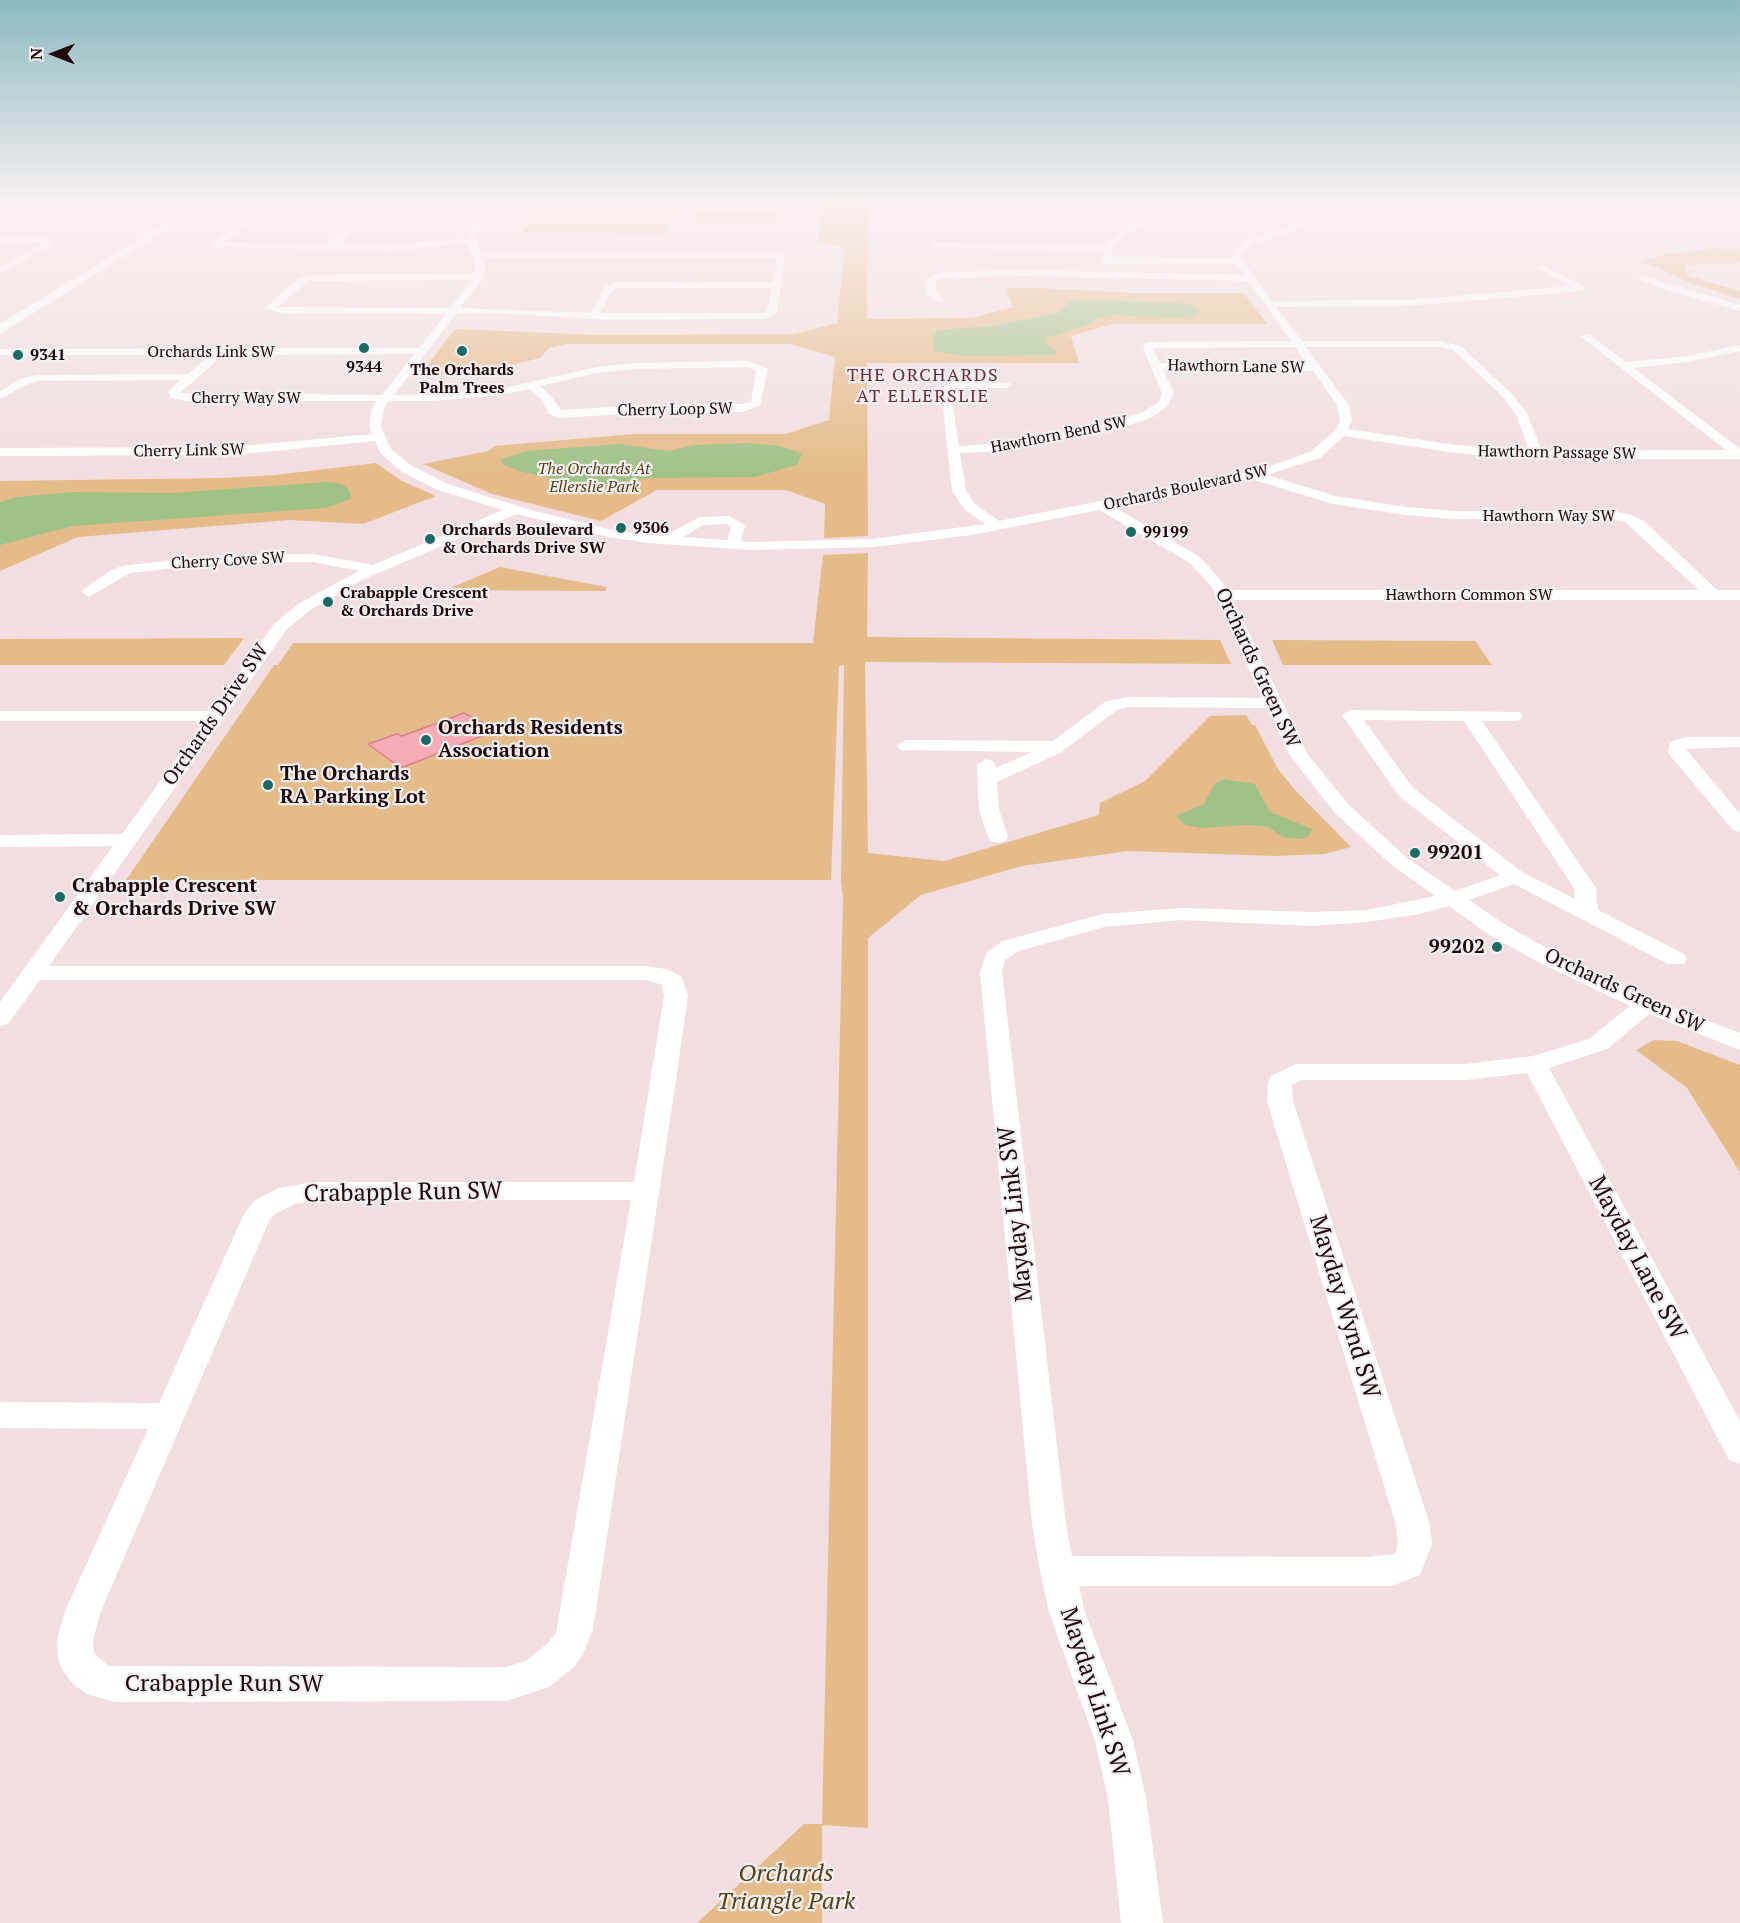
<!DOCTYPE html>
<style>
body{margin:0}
#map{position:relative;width:1740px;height:1923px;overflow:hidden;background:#f2dee0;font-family:"PT Serif",serif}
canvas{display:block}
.north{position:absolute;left:24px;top:24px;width:60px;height:60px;-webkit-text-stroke:4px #f1f1f1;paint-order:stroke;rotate:270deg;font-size:16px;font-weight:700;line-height:24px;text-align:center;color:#210308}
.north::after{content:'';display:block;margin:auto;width:21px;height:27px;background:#210308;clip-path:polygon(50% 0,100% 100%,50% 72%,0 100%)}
</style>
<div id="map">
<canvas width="1740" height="1923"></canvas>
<div class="north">N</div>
</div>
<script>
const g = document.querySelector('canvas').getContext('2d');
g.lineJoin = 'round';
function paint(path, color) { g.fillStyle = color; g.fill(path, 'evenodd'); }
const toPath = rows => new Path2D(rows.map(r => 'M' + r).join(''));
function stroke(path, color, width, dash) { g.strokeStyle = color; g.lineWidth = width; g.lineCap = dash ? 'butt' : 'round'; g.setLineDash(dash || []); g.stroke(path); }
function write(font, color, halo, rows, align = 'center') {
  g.font = font + ' "PT Serif",serif'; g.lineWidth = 4.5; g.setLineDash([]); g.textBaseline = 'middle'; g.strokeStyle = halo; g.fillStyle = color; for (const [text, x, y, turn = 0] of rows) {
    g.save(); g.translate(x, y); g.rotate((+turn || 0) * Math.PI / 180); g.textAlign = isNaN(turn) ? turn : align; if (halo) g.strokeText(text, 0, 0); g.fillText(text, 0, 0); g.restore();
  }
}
const green = toPath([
 [823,204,915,204,868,205,867,319,971,318,1013,307,1006,290,1010,288,1037,288,1135,293,1244,293,1267,324,1113,324,1071,336,1079,363,867,363,868,536,824,538,825,504,786,490,657,490,601,521,492,494,423,464,488,451,495,446,633,434,786,434,829,420,835,357,791,344,566,344,549,348,540,358,500,368,469,373,419,376,455,329,597,335,795,334,837,323,845,248,818,242],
 [596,207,682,207,679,214,592,214],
 [707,211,780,211,777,224,695,224,700,212],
 [531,223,672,223,666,234,522,233],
 [1713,248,1740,249,1740,263,1685,265,1686,275,1740,291,1740,299,1688,282,1643,261,1667,254],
 [376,463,402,481,436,496,363,524,290,520,78,537,0,571,0,481,222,478,275,475],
 [868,553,867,637,1220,640,1231,664,865,662,868,853,944,861,1099,815,1100,803,1145,781,1210,716,1246,715,1252,725,1255,725,1278,769,1295,790,1351,847,1325,854,1275,856,1128,851,1022,866,921,895,868,938,868,1828,822,1825,822,1923,697,1923,804,1824,822,1824,843,898,841,880,844,665,839,666,831,880,126,880,274,665,278,665,293,643,813,643,823,555],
 [500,567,585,583,607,587,605,591,446,590],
 [244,638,224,665,0,665,0,639],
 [1272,640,1475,641,1492,665,1283,665],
 [1654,1040,1677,1041,1740,1065,1740,1172,1687,1088,1636,1050]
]);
const water = toPath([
 [1073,300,1183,303,1199,308,1201,312,1196,316,1178,318,1113,315,1099,318,1087,325,1046,338,1046,343,1058,352,1053,355,964,356,934,351,934,335,938,330,993,326,1057,313],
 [748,443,779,446,802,453,797,465,754,477,648,478,588,487,519,471,504,465,500,460,526,451,619,444,668,451,694,445],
 [328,482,342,484,349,490,351,499,326,508,73,526,0,545,0,502,17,497,72,492,172,493],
 [1223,779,1255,784,1270,812,1312,829,1309,836,1302,839,1282,837,1269,827,1249,825,1201,828,1185,825,1176,816,1204,804,1214,785]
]);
const building = toPath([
 [464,713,497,730,401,768,368,744,397,734,402,736,464,713]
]);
const minor = toPath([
 [114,204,125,204,96,216,0,216,0,212,95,212,114,204],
 [269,204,278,204,223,242,328,244,377,204,386,204,338,244,392,244,467,239,468,233,492,204,500,204,475,235,480,252,771,252,785,256,777,313,764,319,611,320,514,314,456,314,394,395,434,395,500,389,597,367,634,363,748,361,768,369,760,406,742,412,641,413,559,418,549,414,542,400,529,389,500,395,434,401,389,401,384,408,381,427,391,449,412,466,448,484,534,511,609,529,648,535,664,536,700,517,729,516,745,525,741,541,752,542,873,539,985,524,965,510,952,491,941,388,954,382,1010,383,1012,385,1006,388,956,388,951,391,959,446,1004,443,1106,425,1143,412,1159,402,1162,393,1143,348,1146,342,1291,341,1248,281,1024,276,943,278,935,280,937,293,943,299,938,302,927,294,925,279,942,272,1024,270,1244,275,1235,264,1107,264,1102,260,1103,251,929,247,932,242,1105,245,1122,230,1157,216,1200,205,1221,204,1214,207,1326,228,1322,231,1304,227,1253,244,1243,252,1240,257,1272,301,1408,300,1571,286,1536,268,1544,266,1587,288,1582,291,1408,306,1276,307,1302,341,1440,341,1461,346,1510,392,1527,413,1542,451,1726,450,1580,336,1589,334,1626,362,1688,356,1740,345,1740,351,1688,362,1634,368,1740,449,1740,459,1521,459,1455,453,1344,436,1320,458,1267,475,1335,496,1406,507,1455,511,1609,511,1629,514,1644,521,1717,590,1740,590,1740,600,1233,600,1308,755,1349,805,1407,858,1455,891,1500,875,1399,796,1342,715,1351,710,1520,712,1523,716,1520,720,1514,721,1482,721,1596,888,1598,910,1684,954,1687,959,1684,964,1668,964,1514,884,1469,900,1504,924,1554,952,1654,1000,1740,1033,1740,1050,1649,1014,1607,1049,1549,1068,1740,1421,1740,1464,1729,1460,1527,1073,1466,1080,1301,1080,1292,1085,1293,1101,1430,1525,1432,1544,1420,1575,1392,1586,1079,1586,1085,1612,1133,1741,1146,1798,1163,1923,1121,1923,1108,1798,1095,1741,1049,1612,1040,1571,1032,1524,980,972,987,952,1003,941,1103,914,1182,908,1311,912,1367,910,1435,896,1393,866,1335,813,1291,757,1267,708,1127,707,1117,710,1060,753,997,782,999,810,1008,837,1005,841,998,843,991,841,988,837,979,810,977,765,986,759,993,761,996,768,1032,752,900,750,897,746,906,740,1053,741,1105,702,1127,697,1262,698,1212,587,1190,563,1099,510,972,535,873,547,752,550,648,543,609,537,517,514,362,580,310,610,287,629,49,966,647,966,666,969,681,976,688,996,677,1073,593,1629,582,1656,573,1668,549,1687,506,1701,115,1702,87,1694,73,1684,63,1671,58,1659,57,1640,65,1611,148,1429,0,1428,0,1402,159,1403,243,1216,255,1200,279,1188,314,1182,634,1182,664,996,662,985,647,980,40,980,8,1024,0,1026,0,1002,113,846,0,847,0,835,122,834,204,721,0,721,0,711,211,711,275,623,298,604,359,571,313,562,218,563,130,573,89,597,81,592,84,589,108,572,122,566,218,555,313,554,373,565,503,510,438,490,402,472,381,454,375,441,232,455,0,456,0,448,232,447,372,434,369,427,372,408,377,401,187,401,170,398,169,391,180,380,37,381,28,384,0,399,0,391,20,379,37,375,188,374,210,355,0,355,0,349,419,348,446,314,284,314,265,308,297,279,308,275,474,274,476,265,467,244,392,250,211,247,211,243,269,204],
 [1203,210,1293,225,1247,240,1236,248,1231,258,1111,257,1111,249,1128,234,1163,220,1203,210],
 [482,258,771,258,777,259,773,282,613,283,605,287,591,313,460,308,482,280,486,265,482,258],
 [472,280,450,308,277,307,309,281,472,280],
 [618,288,772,288,767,311,763,313,600,313,612,291,618,288],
 [1295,347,1308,365,1160,363,1153,348,1295,347],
 [1306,347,1440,347,1453,350,1502,396,1517,416,1529,451,1455,445,1348,429,1352,420,1349,405,1306,347],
 [414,354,382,395,180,393,223,355,414,354],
 [747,367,756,371,751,402,741,404,641,405,561,410,551,396,540,386,597,373,634,369,747,367],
 [1163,369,1313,371,1337,405,1340,420,1336,430,1310,452,1262,469,999,521,975,504,966,491,960,453,1004,451,1108,432,1151,418,1168,406,1174,393,1163,369],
 [1251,479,1333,504,1406,515,1455,519,1609,519,1625,522,1699,590,1229,590,1200,557,1114,507,1251,479],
 [726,524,731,527,727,540,683,537,703,525,726,524],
 [1364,720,1464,721,1574,888,1575,899,1522,872,1413,788,1364,720],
 [1449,906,1488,934,1538,962,1630,1006,1589,1039,1533,1056,1466,1064,1296,1064,1271,1076,1268,1082,1267,1101,1396,1525,1398,1544,1395,1554,1369,1557,1072,1556,1066,1524,1002,972,1005,960,1019,951,1104,927,1182,920,1311,926,1367,922,1419,914,1449,906],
 [314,1200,631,1200,556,1633,547,1644,526,1661,506,1667,108,1666,94,1653,93,1640,101,1611,269,1221,275,1214,295,1204,314,1200],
 [0,237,49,238,53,244,0,273,0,266,43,243,0,243,0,237],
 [1639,275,1740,305,1740,311,1662,289,1639,279,1639,275],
 [1686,737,1740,737,1740,747,1686,749,1740,814,1740,832,1733,830,1668,753,1670,742,1686,737]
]);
const major = toPath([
 [196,204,208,204,0,334,0,324,196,204]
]);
const markers = [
 [364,348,6,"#1c6966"],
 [462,351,6,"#1c6966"],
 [18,355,6,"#1c6966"],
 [621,528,6,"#1c6966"],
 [1131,532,6,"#1c6966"],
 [430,539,6,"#1c6966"],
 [328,602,6,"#1c6966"],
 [426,740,6,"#1c6966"],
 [268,785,6,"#1c6966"],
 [1415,853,6,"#1c6966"],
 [60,897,6,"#1c6966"],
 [1497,947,6,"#1c6966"]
];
const farStreetnames = [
 ["Orchards Link SW",211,352],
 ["Hawthorn Lane SW",1236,367,1],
 ["Cherry Way SW",246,398],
 ["Cherry Loop SW",675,410,-1],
 ["Hawthorn Bend SW",1059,435,-11],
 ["Cherry Link SW",189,451,-1],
 ["Hawthorn Passage SW",1557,453,1],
 ["Orchards Boulevard SW",1186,488,-12],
 ["Hawthorn Way SW",1549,516],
 ["Cherry Cove SW",228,561,-3],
 ["Hawthorn Common SW",1469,595]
];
const farPoinames = [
 ["9341",30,355],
 ["9344",364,367,"center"],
 ["The Orchards",462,370,"center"],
 ["Palm Trees",462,388,"center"],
 ["9306",633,528],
 ["Orchards Boulevard",442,530],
 ["& Orchards Drive SW",442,548],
 ["99199",1143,532],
 ["Crabapple Crescent",340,593],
 ["& Orchards Drive",340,611]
];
const farParknames = [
 ["The Orchards At",594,469],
 ["Ellerslie Park",594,487]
];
const farNeighbourhoodnames = [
 ["THE ORCHARDS",923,376],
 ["AT ELLERSLIE",923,397]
];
const streetNames = [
 ["Orchards Green SW",1257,668,65],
 ["Orchards Drive SW",216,715,-55],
 ["Orchards Green SW",1624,991,25]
];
const poiNames = [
 ["Orchards Residents",438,728],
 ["Association",438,751],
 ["The Orchards",280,774],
 ["RA Parking Lot",280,797],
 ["99201",1427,853],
 ["Crabapple Crescent",72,886],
 ["& Orchards Drive SW",72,909],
 ["99202",1485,947,"right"]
];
const nearStreetnames = [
 ["Crabapple Run SW",403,1193,-1],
 ["Mayday Link SW",1016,1214,-96],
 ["Mayday Lane SW",1637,1258,62],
 ["Mayday Wynd SW",1344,1307,73],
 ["Crabapple Run SW",224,1684],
 ["Mayday Link SW",1094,1692,72]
];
const nearParknames = [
 ["Orchards",786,1874],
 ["Triangle Park",786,1902]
];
paint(green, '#e5bb89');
paint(water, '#a1c287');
paint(building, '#f5acb4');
stroke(building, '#da828e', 1.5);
paint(minor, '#fff');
paint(major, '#fff');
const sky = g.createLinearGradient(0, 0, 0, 473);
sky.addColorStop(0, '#8bbac1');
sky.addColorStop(0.43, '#f9f0f1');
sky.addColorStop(1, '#f9f0f100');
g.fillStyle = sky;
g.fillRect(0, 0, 1740, 473);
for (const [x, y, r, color] of markers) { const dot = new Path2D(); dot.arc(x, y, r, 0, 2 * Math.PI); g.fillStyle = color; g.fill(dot); stroke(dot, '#f1f1f1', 2); }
write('16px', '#210308', '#f1f1f1', farStreetnames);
write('bold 16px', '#210308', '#f1f1f1', farPoinames, 'left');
write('italic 16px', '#5d3f15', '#f1f1f1', farParknames);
g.letterSpacing = '1.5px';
write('18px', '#752837', '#f1f1f1', farNeighbourhoodnames);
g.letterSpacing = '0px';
write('20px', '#210308', '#f1f1f1', streetNames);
write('bold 20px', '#210308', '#f1f1f1', poiNames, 'left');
write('24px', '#210308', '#f1f1f1', nearStreetnames);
write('italic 24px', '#5d3f15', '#f1f1f1', nearParknames);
</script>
